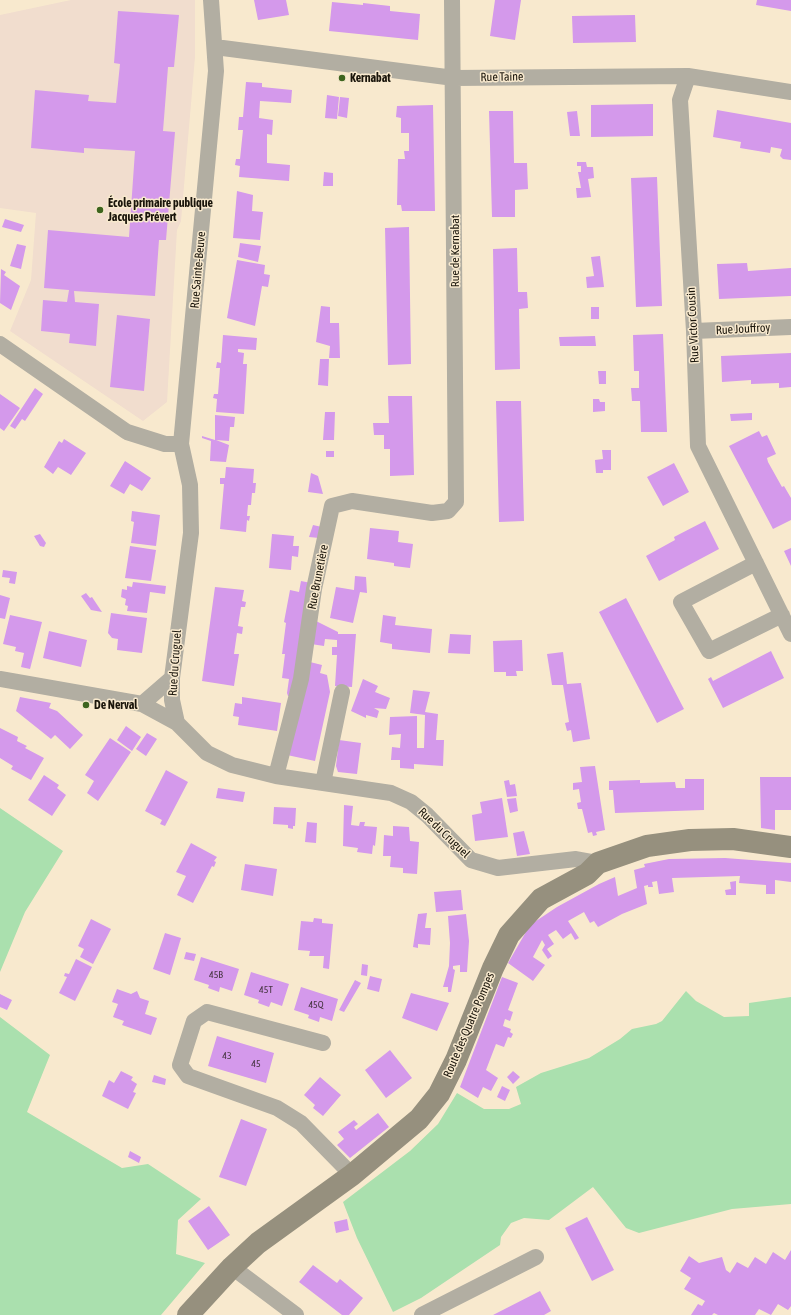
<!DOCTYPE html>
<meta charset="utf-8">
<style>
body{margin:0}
canvas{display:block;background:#f8e9ce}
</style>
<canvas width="791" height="1315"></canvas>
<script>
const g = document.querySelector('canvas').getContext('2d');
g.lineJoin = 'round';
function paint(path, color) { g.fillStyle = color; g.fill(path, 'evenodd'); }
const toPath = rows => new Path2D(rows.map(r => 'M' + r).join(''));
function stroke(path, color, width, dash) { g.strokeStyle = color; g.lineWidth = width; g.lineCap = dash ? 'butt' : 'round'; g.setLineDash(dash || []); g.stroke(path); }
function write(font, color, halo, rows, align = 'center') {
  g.font = font + ' "Asap Condensed",sans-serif'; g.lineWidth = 3; g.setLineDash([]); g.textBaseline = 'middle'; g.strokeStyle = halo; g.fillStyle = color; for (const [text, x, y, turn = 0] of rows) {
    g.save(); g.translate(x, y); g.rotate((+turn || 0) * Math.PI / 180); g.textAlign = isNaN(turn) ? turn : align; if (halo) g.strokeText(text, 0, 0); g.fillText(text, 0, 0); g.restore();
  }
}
const education = toPath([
 [71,0,195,0,195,57,181,221,177,230,167,402,143,421,10,331,31,280,36,213,0,208,0,15]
]);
const green = toPath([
 [0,808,63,851,25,912,0,972],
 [686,991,696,1001,724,1017,749,1016,749,1003,791,997,791,1204,732,1209,639,1233,626,1228,593,1187,549,1220,524,1218,511,1223,501,1237,500,1245,421,1298,393,1312,357,1238,343,1202,410,1151,438,1124,457,1093,484,1109,509,1109,521,1104,516,1087,541,1073,589,1058,620,1039,632,1029,656,1024,662,1021],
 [0,1017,50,1055,27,1112,122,1168,148,1164,201,1199,178,1220,176,1254,205,1263,161,1315,0,1315]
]);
const building = toPath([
 [254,0,286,0,289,15,258,20],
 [495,0,521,0,515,40,490,36],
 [757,0,791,0,791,11,756,5],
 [332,2,363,5,363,3,390,6,390,11,420,14,418,40,329,31],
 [118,11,179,15,174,67,168,67,163,131,175,132,166,240,159,240,155,296,74,291,75,302,99,304,96,346,69,343,70,334,41,331,43,300,67,302,69,290,44,288,48,230,129,237,135,151,84,148,84,153,31,148,35,90,89,95,88,101,116,103,120,64,114,63],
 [635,15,636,42,573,43,572,16],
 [246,82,262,83,262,87,292,90,291,103,260,101,259,118,273,120,272,135,267,134,267,163,290,165,289,181,239,177,240,166,235,165,236,159,240,159,243,130,238,130,239,117,243,117],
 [327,95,339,97,337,119,325,118],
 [340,97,349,98,347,118,338,116],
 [653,104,653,136,591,137,591,105],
 [433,105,435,211,402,211,401,205,397,205,398,159,405,159,404,151,409,151,409,133,401,133,401,118,396,117,397,106],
 [717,110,791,123,791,160,783,159,780,156,782,149,771,147,770,153,740,148,741,142,713,137],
 [489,111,513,111,514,163,527,163,528,189,515,190,515,217,492,217],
 [577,111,580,136,570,136,567,112],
 [577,162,586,162,587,167,593,167,594,178,588,179,591,197,577,198,576,188,581,188,578,172,581,172,581,166,577,166],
 [324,172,333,173,333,186,323,186],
 [657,177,662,306,636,307,631,178],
 [237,191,253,195,252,211,263,212,260,240,233,238],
 [5,219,24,225,21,232,2,227],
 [409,227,411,364,388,365,385,228],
 [240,243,261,246,258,262,238,257],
 [17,244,26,246,21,269,10,266],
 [517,248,518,292,527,292,528,308,519,309,520,369,495,370,493,249],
 [600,256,604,287,587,288,586,277,594,276,591,257],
 [237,260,265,265,264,274,270,275,268,287,262,286,255,326,227,318],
 [747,263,748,271,791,268,791,296,719,299,717,264],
 [1,269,6,272,4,275,20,286,11,310,0,303],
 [321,306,330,307,330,323,339,323,340,358,329,358,330,346,316,342],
 [591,307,599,307,599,319,591,319],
 [117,315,150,319,144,391,110,387],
 [663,334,667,432,641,432,640,401,632,401,631,388,639,388,639,371,634,371,633,335],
 [223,335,257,338,256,350,238,349,238,352,244,353,243,364,247,364,244,414,216,412,217,399,213,398,214,394,218,394,220,368,216,368,217,362,221,363],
 [595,336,596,346,560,346,559,337],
 [791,353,791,387,779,388,779,383,751,384,751,380,722,382,721,356],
 [320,359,329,359,328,386,318,385],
 [598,371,606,371,606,384,599,384],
 [35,388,43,394,25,421,22,419,15,429,10,426],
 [0,394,20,408,4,431,0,428],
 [388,396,412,396,414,475,390,476,390,449,384,449,384,435,374,435,373,423,389,423],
 [593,399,599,399,600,402,605,402,605,411,593,412],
 [496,401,521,401,524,521,499,522],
 [325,412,335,412,334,440,323,440],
 [752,413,752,420,731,421,730,414],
 [215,415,235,417,234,427,230,427,229,441,216,440,229,445,226,462,210,461,211,441,202,438,202,436,215,440],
 [759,431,762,437,767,435,776,454,767,458,768,462,782,487,784,486,791,498,791,520,773,529,729,446],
 [64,439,86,453,71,475,58,467,53,474,44,467,59,441,62,443],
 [602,450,611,450,611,470,603,470,603,473,596,473,595,460,603,459],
 [326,451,334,451,334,457,326,457],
 [125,461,151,478,142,491,130,484,124,494,110,486],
 [674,463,689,492,663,506,647,477],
 [226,467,254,469,253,483,256,483,255,493,252,493,251,505,248,505,247,516,250,516,249,521,247,520,246,532,220,529,224,484,220,484,220,478,225,478],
 [311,473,318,476,323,494,308,492],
 [132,511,160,515,156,546,131,543,134,522,131,521],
 [705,521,719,549,659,581,646,556,675,540,674,537],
 [313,525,322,527,319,538,309,537],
 [370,528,399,531,398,542,413,544,410,568,394,566,394,563,367,559],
 [40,534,46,543,44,547,40,546,34,536],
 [272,534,294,536,293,546,299,546,298,557,292,556,291,570,269,568],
 [130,546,156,550,151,581,125,578],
 [791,548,791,566,784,551],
 [3,570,17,572,15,584,9,583,10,578,2,577],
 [355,576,366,577,367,593,360,592,353,623,330,618,336,587,354,590],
 [301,581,311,583,293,696,288,696,287,693,289,679,282,678,285,654,282,654,286,623,284,622,290,590,299,592],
 [133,582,166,586,165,594,150,592,147,613,127,611,128,606,125,605,126,599,121,597,122,589,127,590,127,586,132,587],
 [215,587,244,590,242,601,246,602,245,607,241,607,238,626,243,627,242,634,237,633,234,654,239,654,234,686,202,681],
 [86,593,90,598,92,597,102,612,91,610,81,596],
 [0,595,10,598,5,619,0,618],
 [626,598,684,709,657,723,599,612],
 [111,613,147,618,142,653,117,650,118,639,112,638,108,633],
 [10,615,42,622,30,669,21,667,24,653,15,651,16,647,3,644],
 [383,615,396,617,395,625,432,629,430,653,392,649,392,644,380,642],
 [314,620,338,632,338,634,356,634,352,687,335,686,337,655,332,655,332,647,337,647,337,640,325,639,324,646,311,644],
 [49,631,87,640,81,667,43,658],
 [450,634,471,635,470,654,448,653],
 [522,640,523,671,516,671,517,676,506,676,506,672,494,672,493,641],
 [771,651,784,678,723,708,708,679,711,677,713,681],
 [563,652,567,684,581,683,590,739,573,742,571,730,567,731,565,723,569,722,563,685,552,685,547,654],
 [310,662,322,665,320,673,327,675,330,692,315,761,287,755],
 [363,679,378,686,375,692,390,698,386,709,374,708,379,711,377,718,366,715,366,718,351,711],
 [413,690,430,692,425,712,438,714,436,740,444,740,443,766,414,764,414,769,400,768,400,760,391,760,392,747,400,748,401,734,389,735,390,717,417,716,417,748,424,748,425,715,410,713],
 [20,697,51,703,49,708,57,711,83,735,70,749,55,735,51,739,16,711],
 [242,697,281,703,277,731,238,725,239,717,233,716,235,703,242,704],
 [126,726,141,737,132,751,117,740],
 [0,728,18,737,17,741,27,746,25,748,44,758,31,780,11,769,13,766,0,758],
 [147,733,157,739,146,756,136,749],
 [110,738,131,752,98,801,87,793,94,781,85,775],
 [339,740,361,743,357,774,338,772,336,766],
 [595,766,605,830,596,832,597,835,593,836,592,832,588,833,582,809,578,809,577,803,581,802,579,789,573,790,573,783,582,782,580,767],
 [166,770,188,782,165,826,160,824,162,820,145,811],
 [44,775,59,785,57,788,66,795,52,816,28,800],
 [760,777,791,777,791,810,775,810,775,830,761,828],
 [685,779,704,779,704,810,615,813,613,790,609,790,609,781,640,780,640,783,675,782,676,788,685,788],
 [509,780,510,785,515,784,517,796,507,797,504,781],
 [218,788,245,792,243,802,216,798],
 [502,798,508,837,475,841,472,815,482,813,480,802],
 [516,798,518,811,510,813,507,799],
 [344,805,353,806,351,825,359,826,360,822,365,822,364,826,377,827,375,846,373,845,372,854,357,852,358,848,343,846],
 [274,807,296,808,295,826,293,826,293,829,288,828,288,825,273,824],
 [307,822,317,823,316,843,305,842],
 [393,826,409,827,410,841,419,842,417,874,403,873,403,868,390,867,391,856,383,856,384,835,393,836],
 [524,831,530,854,517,856,513,833],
 [191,843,217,857,214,861,216,862,214,867,212,866,193,903,177,895,186,876,176,872],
 [725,858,791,863,791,882,775,880,775,894,766,894,766,885,739,883,740,876,672,878,674,892,659,894,657,881,652,882,653,887,648,887,648,885,644,886,647,904,622,914,598,927,594,921,590,923,584,912,568,921,579,938,575,940,571,933,563,939,556,930,548,935,554,944,547,949,552,956,548,959,542,950,545,945,542,940,533,957,545,965,533,981,508,963,530,925,557,907,599,884,615,877,618,896,637,888,634,870,645,867,644,864,669,859],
 [245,864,277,869,273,896,241,890],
 [736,881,736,895,726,895,725,890,731,889,730,882],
 [461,890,463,910,436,912,434,892],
 [427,913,425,928,431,928,430,945,418,944,418,948,413,947,418,914],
 [466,914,469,941,467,972,460,972,460,965,453,966,453,969,455,970,451,992,448,992,448,987,443,987,449,966,450,943,448,916],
 [314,918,322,919,322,923,333,924,329,969,323,968,324,956,309,956,310,951,298,950,301,921,313,922],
 [91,919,111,929,93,964,80,957,84,949,78,946],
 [165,933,181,938,170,975,153,969],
 [186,952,196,954,194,961,184,959],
 [201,957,239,969,232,991,220,987,219,992,208,988,209,985,194,980],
 [76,959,92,967,75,1001,59,993,67,977,64,976,65,973,69,974],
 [362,964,368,965,367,976,361,975],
 [251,972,289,984,282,1006,271,1002,269,1007,258,1003,259,1000,244,995],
 [370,976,382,979,379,992,367,989],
 [502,977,518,983,508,1010,513,1012,510,1021,505,1019,503,1026,511,1029,510,1032,513,1034,511,1038,508,1037,504,1047,496,1044,486,1070,498,1078,491,1091,483,1087,478,1098,460,1087],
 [355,980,361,983,344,1012,339,1010],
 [301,987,338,999,332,1021,320,1017,319,1022,308,1018,309,1015,294,1010],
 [117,989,131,994,137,991,140,998,149,1001,145,1014,157,1018,151,1035,122,1025,124,1021,113,1017,118,1004,112,1002],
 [411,993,449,1003,437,1031,402,1018],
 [0,994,12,1000,7,1010,0,1007],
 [217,1036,274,1053,266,1083,208,1066],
 [390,1050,412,1078,386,1098,365,1070],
 [121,1071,133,1077,131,1080,137,1084,133,1092,136,1093,128,1109,102,1096,109,1080,114,1083],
 [513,1071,520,1077,513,1084,507,1077],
 [154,1075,166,1079,165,1085,152,1082],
 [320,1077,341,1095,323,1116,313,1108,315,1105,304,1095],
 [502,1086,510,1090,505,1101,497,1097],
 [378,1113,389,1127,350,1158,337,1145,344,1139,338,1132,354,1120,358,1124,354,1127,356,1130],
 [241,1119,267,1129,246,1186,219,1177],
 [130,1151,141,1157,139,1163,128,1157],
 [209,1206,230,1235,208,1250,188,1221],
 [587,1217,614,1270,592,1281,565,1228],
 [347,1219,349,1230,336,1233,334,1222],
 [791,1250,791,1306,788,1310,778,1304,771,1315,759,1309,755,1315,718,1315,714,1313,712,1315,691,1315,698,1304,702,1306,705,1301,684,1289,691,1278,680,1271,689,1256,699,1263,722,1257,726,1270,730,1273,737,1262,748,1268,755,1257,766,1264,773,1252,785,1260],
 [313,1265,337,1283,340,1279,363,1298,349,1315,342,1315,299,1282],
 [540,1291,551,1311,544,1315,493,1315]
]);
const street = toPath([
 [211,0,216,71,181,444,190,485,191,533,172,678,172,700,177,723,207,753,232,765,276,776,391,793,411,802,427,815,471,860,498,868,576,859,598,863],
 [215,47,454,78,688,76,791,92],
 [688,76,680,100,694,331,698,446,791,634],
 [694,331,791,327],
 [0,344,127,432,165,444,181,444],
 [756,563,681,602,709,651,782,615],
 [0,679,142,704,177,723],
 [142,704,172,678],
 [276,776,301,679,314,589,332,506,352,501,432,513,448,511,456,502,452,0],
 [323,783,342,692],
 [323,1043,207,1012,194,1021,180,1065,188,1076,277,1108,301,1123,352,1175],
 [232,1267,296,1315],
 [422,1315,536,1257]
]);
const secondary = toPath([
 [188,1315,232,1267,258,1243,352,1175,419,1119,439,1094,456,1060,493,968,509,935,541,899,587,874,598,863,647,846,690,840,733,839,791,847]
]);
const markers = [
 [342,78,4,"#3d641e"],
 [100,210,4,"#3d641e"],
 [86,705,4,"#3d641e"]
];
const numberNames = [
 ["45B",216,975],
 ["45T",266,990],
 ["45Q",316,1005],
 ["43",227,1056],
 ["45",256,1064]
];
const streetNames = [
 ["Rue Taine",502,77,-1],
 ["Rue de Kernabat",455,251,-90],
 ["Rue Sainte-Beuve",198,270,-85],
 ["Rue Victor Cousin",693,325,-93],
 ["Rue Jouffroy",743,329,-3],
 ["Rue Brunetière",318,577,-79],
 ["Rue du Cruguel",175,663,-86],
 ["Rue du Cruguel",444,833,44],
 ["Route des Quatre Pompes",469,1025,-67]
];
const poiNames = [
 ["Kernabat",350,78],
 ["École primaire publique",108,203],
 ["Jacques Prévert",108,217],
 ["De Nerval",94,705]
];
paint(education, '#f1ddce');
paint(green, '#aae0ae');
paint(building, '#d499eb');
stroke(street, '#b2aea2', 16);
stroke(secondary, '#96907e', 22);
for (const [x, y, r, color] of markers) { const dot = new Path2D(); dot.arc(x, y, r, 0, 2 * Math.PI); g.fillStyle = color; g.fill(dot); stroke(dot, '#f8e9ce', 1.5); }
write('10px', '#483643', null, numberNames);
write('12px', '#1a150b', '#f8e9ce', streetNames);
write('bold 12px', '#1a150b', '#f8e9ce', poiNames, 'left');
</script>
